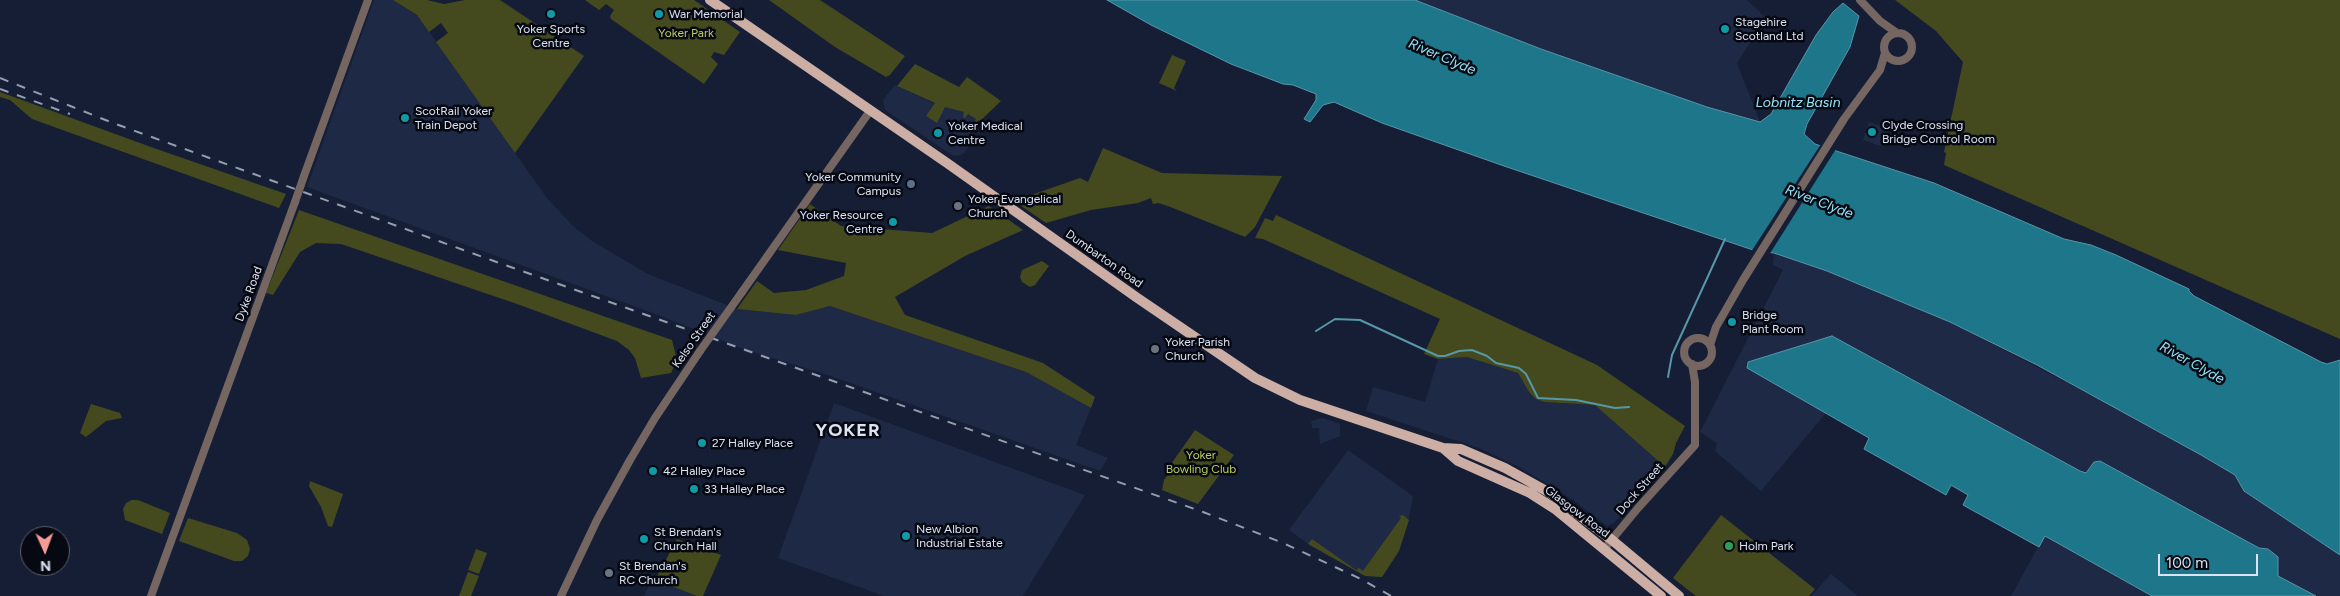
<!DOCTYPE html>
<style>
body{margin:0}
#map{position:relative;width:2340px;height:596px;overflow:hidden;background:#161e35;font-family:Figtree,sans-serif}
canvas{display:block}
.north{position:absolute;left:20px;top:526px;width:50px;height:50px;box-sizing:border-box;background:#060912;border:1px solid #5c606c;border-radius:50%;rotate:178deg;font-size:14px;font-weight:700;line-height:20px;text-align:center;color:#dce3f2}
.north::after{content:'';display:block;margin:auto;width:18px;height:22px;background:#f59c95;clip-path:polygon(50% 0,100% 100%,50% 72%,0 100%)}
.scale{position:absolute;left:2158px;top:554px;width:100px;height:22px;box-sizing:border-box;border:2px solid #dce3f2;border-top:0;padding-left:6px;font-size:15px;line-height:18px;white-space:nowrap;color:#dce3f2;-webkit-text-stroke:4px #060912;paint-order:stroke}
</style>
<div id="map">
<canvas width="2340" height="596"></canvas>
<div class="north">N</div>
<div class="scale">100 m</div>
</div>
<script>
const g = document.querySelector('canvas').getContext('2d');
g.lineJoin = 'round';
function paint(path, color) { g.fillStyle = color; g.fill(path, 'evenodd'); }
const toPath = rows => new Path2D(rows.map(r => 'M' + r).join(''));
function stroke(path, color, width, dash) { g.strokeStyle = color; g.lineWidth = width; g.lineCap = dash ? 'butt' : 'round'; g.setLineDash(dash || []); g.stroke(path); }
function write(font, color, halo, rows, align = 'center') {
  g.font = font + ' Figtree,sans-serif'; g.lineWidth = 5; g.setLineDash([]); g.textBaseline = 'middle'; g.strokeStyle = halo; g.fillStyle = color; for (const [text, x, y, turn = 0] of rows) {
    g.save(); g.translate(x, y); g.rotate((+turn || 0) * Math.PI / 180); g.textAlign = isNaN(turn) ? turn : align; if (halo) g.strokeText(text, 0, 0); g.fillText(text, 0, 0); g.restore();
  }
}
const built = toPath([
 [374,0,393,0,418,16,547,198,574,227,592,241,648,274,737,309,796,315,830,306,1026,372,1091,408,1076,445,1108,458,1100,471,822,373,746,350,661,316,307,187],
 [1415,0,1747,0,1766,18,1737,63,1760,122,1707,107,1541,49],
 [895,85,933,103,967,112,981,120,973,131,975,138,964,153,958,156,952,155,885,110,883,100],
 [1869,122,1889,129,1884,147,1863,140],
 [1774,253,1827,271,1950,322,2114,407,2235,475,2244,491,2340,555,2340,596,2316,596,2278,576,2278,558,2268,549,2259,548,2100,461,2094,462,2085,473,2080,471,1832,336,1748,362,1746,365,1749,370,1826,413,1761,491,1715,451,1717,443,1700,432,1783,270,1773,265],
 [1467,357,1518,373,1529,391,1536,399,1544,402,1595,405,1665,467,1614,523,1607,526,1572,499,1521,468,1479,448,1366,411,1373,387,1425,402,1438,359],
 [834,403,1085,495,1023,596,884,596,778,558],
 [1322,418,1340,424,1340,436,1320,444,1319,428,1312,428,1311,421],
 [1348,450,1413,496,1408,523,1399,551,1382,577,1365,576,1308,544,1289,530],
 [2044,536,2152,596,2011,596],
 [1831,574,1858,596,1811,596],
 [652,579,697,596,644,596]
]);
const green = toPath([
 [393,0,427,0,444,4,465,0,500,0,584,56,515,153,436,42,448,33,441,23,429,32,417,15],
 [585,0,694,0,740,32,724,55,714,52,711,57,718,64,704,84,611,19,610,16,614,10,606,4,599,10],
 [769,0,820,0,905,56,890,75,886,77,835,47],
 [1895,0,2340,0,2340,339,1944,165,1946,153,1944,152,1963,62,1936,31],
 [1172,55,1186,61,1174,88,1177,91,1159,83],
 [915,64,959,87,967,77,1001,101,980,121,978,120,977,126,974,123,976,119,968,114,965,118,963,117,964,112,945,107,937,123,926,116,935,103,897,86],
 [0,92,151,147,286,194,279,208,32,119,10,100,0,97],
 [1103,148,1162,173,1282,176,1255,227,1245,237,1168,206,1158,203,1153,204,1151,198,1138,203,1091,210,1046,223,1014,201,1080,178,1088,182],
 [810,204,841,226,932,233,989,206,1023,230,965,256,895,297,905,315,1043,363,1095,397,1091,408,1026,372,830,306,796,315,737,309,757,281,774,293,806,290,844,276,846,263,778,250],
 [299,210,672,340,677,360,671,373,641,378,635,358,629,350,617,341,520,305,341,244,316,243,300,252,273,295,266,293],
 [1276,215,1597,365,1685,426,1676,443,1673,454,1665,467,1595,405,1544,402,1536,399,1529,392,1518,373,1467,357,1438,359,1424,354,1440,319,1263,239,1255,238,1265,218,1273,221],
 [1042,261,1049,266,1035,285,1030,287,1022,282,1020,277,1022,270],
 [91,404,120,413,122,418,106,421,86,437,80,433],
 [1195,430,1234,455,1198,504,1162,490,1164,480,1172,469,1169,467],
 [310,481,343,494,332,527,328,526,321,507,309,486],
 [132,500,138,500,170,513,162,534,125,520,123,509,126,503],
 [1403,515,1409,520,1399,551,1382,577,1365,576,1308,544,1312,539,1356,570,1359,568,1363,571,1401,518,1399,516],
 [1721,515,1815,589,1809,596,1696,596,1673,578],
 [188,518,237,533,247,540,250,549,248,556,242,561,234,561,179,541],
 [677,539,721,555,703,596,697,596,655,580],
 [476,549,487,553,479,574,468,570],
 [468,572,479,576,471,596,459,596]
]);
const water = toPath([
 [1107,0,1415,0,1541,49,1707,107,1760,122,1771,114,1816,35,1833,12,1843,3,1859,16,1850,47,1807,124,1804,134,1815,144,1934,183,2064,239,2091,245,2116,255,2189,289,2189,291,2194,296,2321,362,2327,364,2340,360,2340,555,2244,491,2235,475,2201,455,2037,365,1950,322,1827,271,1774,253,1756,251,1504,166,1382,123,1334,102,1323,105,1310,122,1304,119,1316,100,1316,94,1293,85,1283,84,1231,64,1151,25,1107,0],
 [1832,336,2080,471,2086,473,2094,462,2100,461,2259,548,2268,549,2278,557,2278,576,2316,596,2152,596,2045,536,2039,547,1963,505,1968,495,1951,485,1946,495,1864,449,1869,438,1747,368,1748,362,1832,336]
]);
const pier = toPath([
 [1821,144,1836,149,1769,255,1751,252]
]);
const stream = toPath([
 [1316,331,1335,319,1360,320,1438,356,1445,356,1459,351,1472,350,1487,356,1496,363,1519,368,1526,374,1538,398,1576,400,1615,408,1629,407],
 [1668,377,1672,355,1725,239]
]);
const tertiary = toPath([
 [1860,0,1880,21,1897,33],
 '1884 47a14 14 0 1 1 28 0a14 14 0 1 1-28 0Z',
 [304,176,368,0],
 [742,292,870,111],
 '1684 352a14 14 0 1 1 28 0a14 14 0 1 1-28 0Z',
 [1710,345,1716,327,1743,280,1844,119,1880,70,1885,53],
 [1604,549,1638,508,1695,445,1695,382,1692,364],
 [151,596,295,202],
 [561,596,597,520,630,460,655,418,700,351]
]);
const primary = toPath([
 [710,0,947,163,1136,297,1255,378,1300,400,1443,448,1461,449,1505,468,1550,493,1612,540,1679,596],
 [1443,448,1458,461,1530,493,1555,509,1661,596]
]);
const rail = toPath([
 [0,78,113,123,491,260,1203,512,1283,543,1361,579,1391,596],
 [0,89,70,114]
]);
const tertiaryBridge = toPath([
 [295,202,304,176],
 [700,351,742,292]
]);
const markers = [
 [551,14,5,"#0f9aa8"],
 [659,14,5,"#0f9aa8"],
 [1725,29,5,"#0f9aa8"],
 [405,118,5,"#0f9aa8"],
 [1872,132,5,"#0f9aa8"],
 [938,133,5,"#0f9aa8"],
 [911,184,5,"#5c6f8a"],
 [958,206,5,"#6b7280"],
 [893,222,5,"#0f9aa8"],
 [1732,322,5,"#0f9aa8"],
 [1155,349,5,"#6b7280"],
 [702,443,5,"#0f9aa8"],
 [653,471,5,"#0f9aa8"],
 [694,489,5,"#0f9aa8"],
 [906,536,5,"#0f9aa8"],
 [644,539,5,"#0f9aa8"],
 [1729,546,5,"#2e9e5b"],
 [609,573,5,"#6b7280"]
];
const poiNames = [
 ["War Memorial",669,14],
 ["Stagehire",1735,22],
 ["Scotland Ltd",1735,36],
 ["Yoker Sports",551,29,"center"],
 ["Centre",551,43,"center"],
 ["ScotRail Yoker",415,111],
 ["Train Depot",415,125],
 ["Clyde Crossing",1882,125],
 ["Bridge Control Room",1882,139],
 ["Yoker Medical",948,126],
 ["Centre",948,140],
 ["Yoker Community",901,177,"right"],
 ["Campus",901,191,"right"],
 ["Yoker Evangelical",968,199],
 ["Church",968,213],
 ["Yoker Resource",883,215,"right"],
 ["Centre",883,229,"right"],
 ["Bridge",1742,315],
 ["Plant Room",1742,329],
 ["Yoker Parish",1165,342],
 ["Church",1165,356],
 ["27 Halley Place",712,443],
 ["42 Halley Place",663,471],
 ["33 Halley Place",704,489],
 ["New Albion",916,529],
 ["Industrial Estate",916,543],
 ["St Brendan's",654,532],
 ["Church Hall",654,546],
 ["Holm Park",1739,546],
 ["St Brendan's",619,566],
 ["RC Church",619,580]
];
const parkNames = [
 ["Yoker Park",686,33],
 ["Yoker",1201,455],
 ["Bowling Club",1201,469]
];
const streetNames = [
 ["Dumbarton Road",1104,259,35],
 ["Dyke Road",249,294,-70],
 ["Kelso Street",694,340,-55],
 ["Dock Street",1640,489,-49],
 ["Glasgow Road",1577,512,37]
];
const waterNames = [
 ["River Clyde",1442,57,23],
 ["Lobnitz Basin",1798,103],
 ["River Clyde",1819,202,21],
 ["River Clyde",2192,363,29]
];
const districtNames = [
 ["YOKER",848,431]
];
paint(built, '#1e2945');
paint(green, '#444a1e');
paint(water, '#1d7689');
stroke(water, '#5697a8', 1);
paint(pier, '#161e35');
stroke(stream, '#5697a8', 2);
stroke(tertiary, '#756662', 8);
stroke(primary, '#ccaea5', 10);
stroke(rail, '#959daf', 2, [9, 9]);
stroke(tertiaryBridge, '#756662', 8);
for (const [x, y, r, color] of markers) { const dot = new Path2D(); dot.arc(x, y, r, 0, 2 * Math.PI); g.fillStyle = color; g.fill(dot); stroke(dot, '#060912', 2); }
write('12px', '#dce3f2', '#060912', poiNames, 'left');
write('12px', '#bccb5d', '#060912', parkNames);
write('12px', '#dce3f2', '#060912', streetNames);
write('italic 14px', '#96e4f9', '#060912', waterNames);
g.letterSpacing = '1px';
write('bold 18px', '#dce3f2', '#060912', districtNames);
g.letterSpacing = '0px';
</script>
